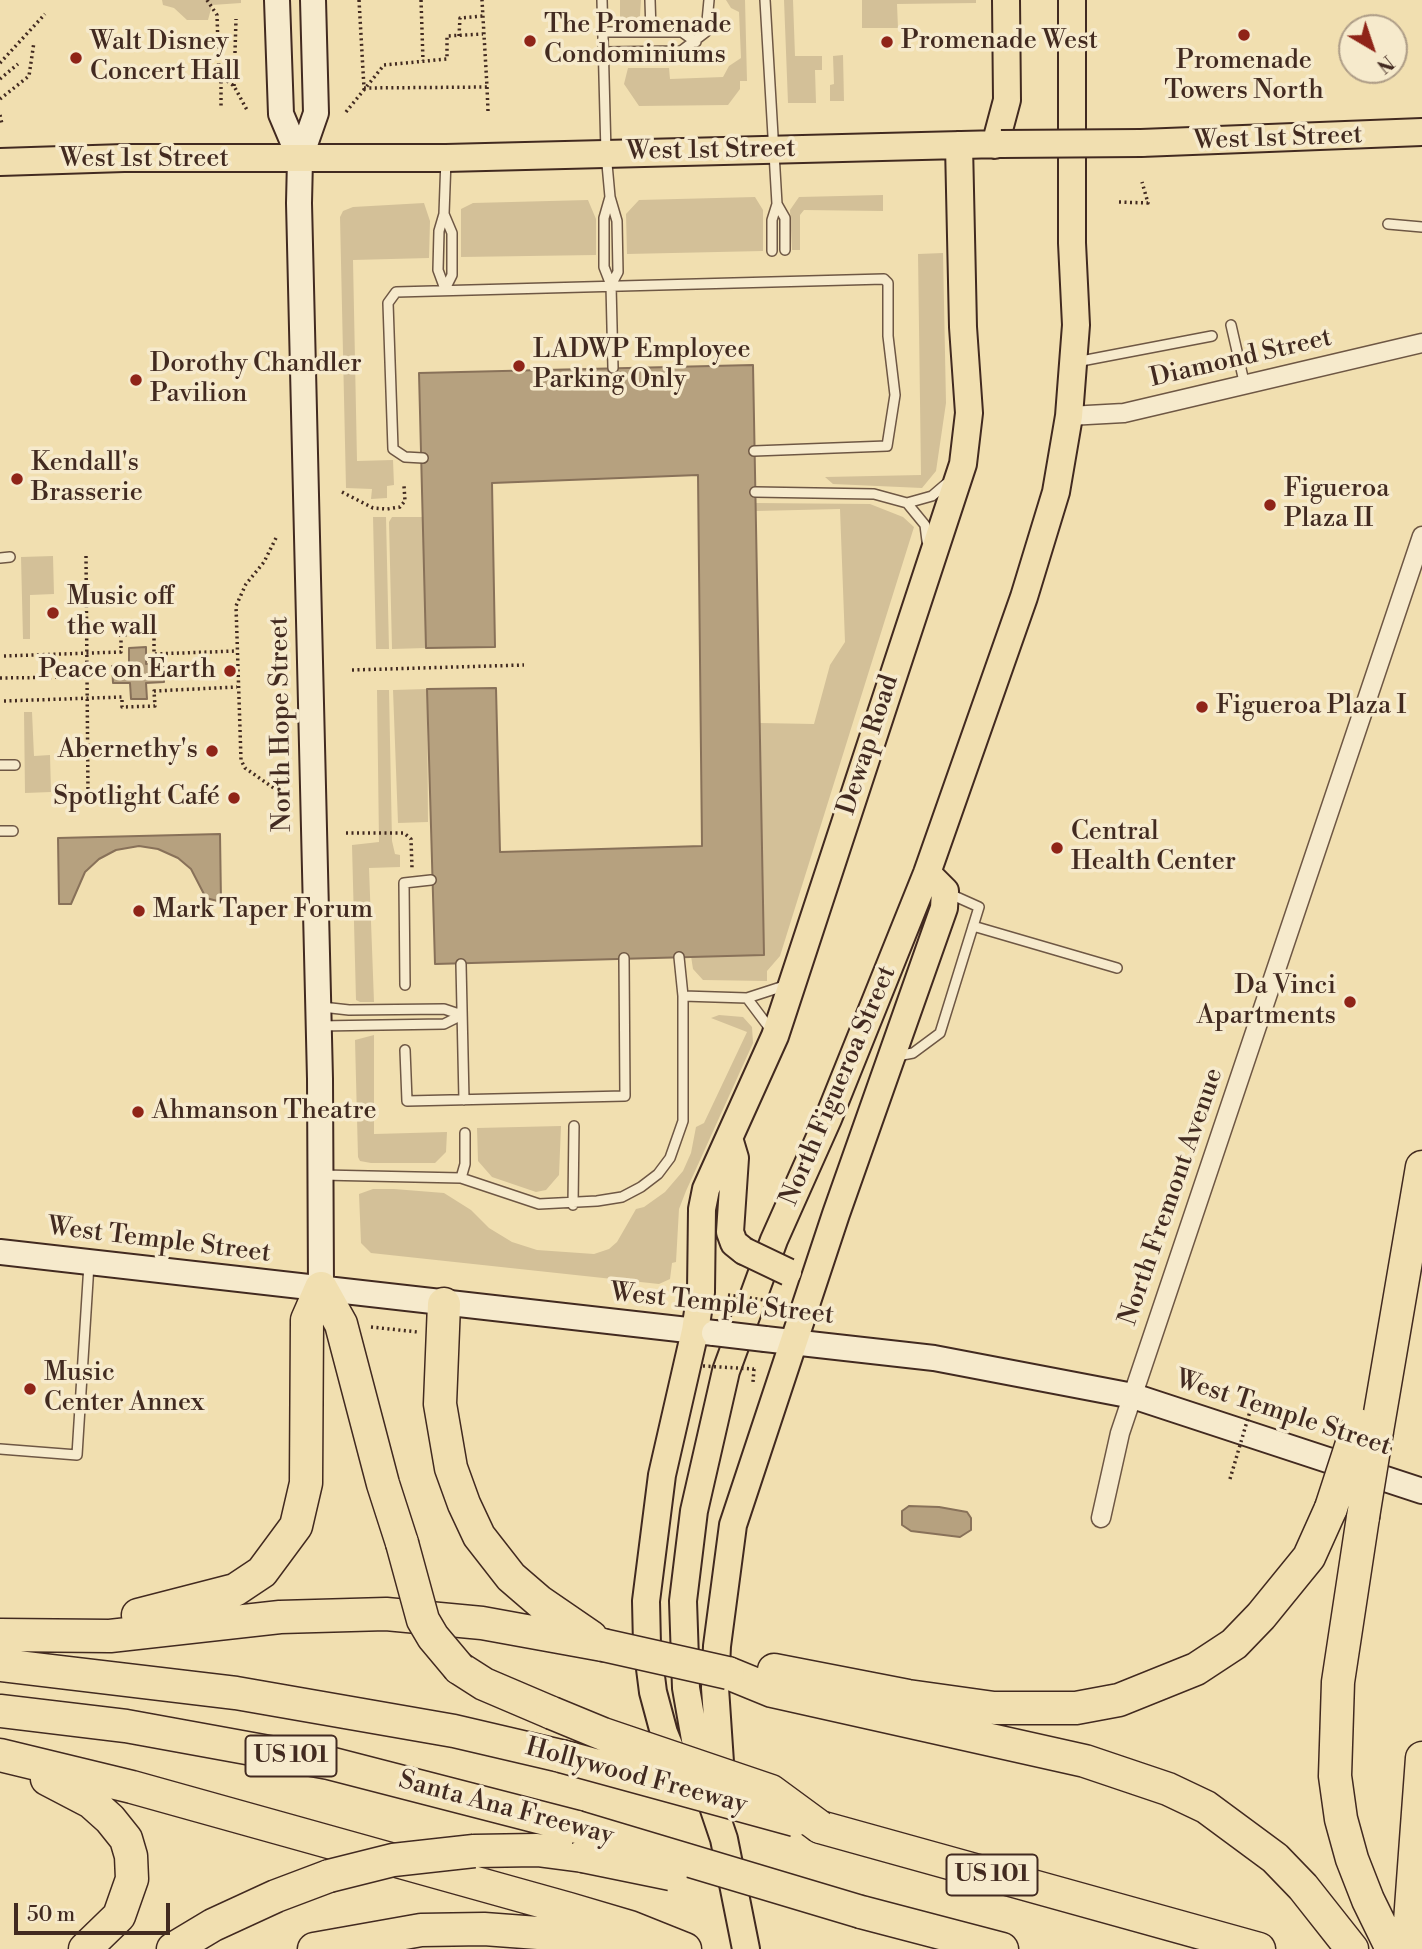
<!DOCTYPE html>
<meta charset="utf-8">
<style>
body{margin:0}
#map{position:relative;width:1422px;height:1949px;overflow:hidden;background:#f1dfb0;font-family:"Libre Bodoni",serif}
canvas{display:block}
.north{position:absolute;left:1338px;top:14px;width:70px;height:70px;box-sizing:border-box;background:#f6eacc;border:2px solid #ae9d87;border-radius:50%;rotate:141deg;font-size:19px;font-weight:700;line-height:28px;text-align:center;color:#422a20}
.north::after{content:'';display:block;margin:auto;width:24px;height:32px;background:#8f2418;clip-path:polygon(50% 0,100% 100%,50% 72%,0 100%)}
.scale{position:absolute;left:14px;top:1903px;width:156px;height:32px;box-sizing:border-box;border:4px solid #422a20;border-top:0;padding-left:9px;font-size:21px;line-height:24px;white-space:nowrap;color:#422a20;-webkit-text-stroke:5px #f6eacc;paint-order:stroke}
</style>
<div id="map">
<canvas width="1422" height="1949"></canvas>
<div class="north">N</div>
<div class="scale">50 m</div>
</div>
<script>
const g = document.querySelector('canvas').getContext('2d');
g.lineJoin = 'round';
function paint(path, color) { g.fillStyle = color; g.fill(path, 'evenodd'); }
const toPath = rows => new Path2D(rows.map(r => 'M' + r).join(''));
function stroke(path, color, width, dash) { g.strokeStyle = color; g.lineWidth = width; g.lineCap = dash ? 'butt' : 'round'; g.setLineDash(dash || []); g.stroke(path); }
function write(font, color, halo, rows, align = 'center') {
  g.font = font + ' "Libre Bodoni",serif'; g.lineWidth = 7; g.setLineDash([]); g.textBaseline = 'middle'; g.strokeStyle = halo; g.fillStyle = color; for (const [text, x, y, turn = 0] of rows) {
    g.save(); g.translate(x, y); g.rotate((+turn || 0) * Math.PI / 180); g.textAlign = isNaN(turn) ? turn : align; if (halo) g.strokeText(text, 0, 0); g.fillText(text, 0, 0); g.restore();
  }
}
const green = toPath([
 [162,0,241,0,241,3,212,5,208,20,187,20,174,8,163,5],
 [620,0,641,0,640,16,628,26,620,26],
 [726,0,745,0,747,81,740,81,740,89,728,105,639,106,624,84,628,68,669,68,670,79,723,77,729,66,741,58,739,12,731,8],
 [784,0,793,0,795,56,822,56,822,70,815,70,816,103,788,103],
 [862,0,976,0,976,3,897,4,898,28,862,28],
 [843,55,844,101,830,101,830,85,834,84,833,56],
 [883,195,883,211,804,210,800,215,800,250,792,250,790,210,799,197],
 [755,197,763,210,763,251,627,254,626,214,639,200],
 [588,200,596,219,596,255,461,257,461,209,473,203],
 [424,203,430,221,429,258,353,260,357,461,393,460,394,485,387,486,387,498,371,499,372,489,346,488,340,217,343,211,353,207],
 [943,253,946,403,936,471,922,488,833,484,825,477,921,475,918,254],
 [756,503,870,504,903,517,914,527,780,956,767,971,767,981,703,980,693,969,691,956,764,955,760,723,814,724,830,665,845,642,840,509,756,511],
 [373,517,386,517,389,649,376,649],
 [392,517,424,517,426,648,392,649,389,522],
 [53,556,54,594,30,595,30,639,23,639,21,557],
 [427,689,428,822,398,823,393,690],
 [377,690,389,690,392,841,395,854,400,855,400,867,369,868,374,1002,360,1002,356,1000,352,845,379,842],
 [24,712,32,712,34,756,50,755,51,792,25,793],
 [719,1015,743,1017,752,1027,753,1043,686,1191,679,1209,676,1262,672,1263,670,1279,659,1284,371,1253,361,1243,359,1194,373,1189,394,1189,444,1193,471,1210,489,1228,512,1242,537,1250,594,1254,609,1249,617,1242,636,1209,644,1207,665,1192,683,1171,691,1153,696,1127,704,1123,747,1032,711,1018],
 [374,1035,374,1134,447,1132,446,1152,435,1163,371,1163,360,1161,358,1157,355,1040],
 [561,1126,559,1175,546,1190,536,1192,492,1177,478,1161,477,1128]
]);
const water = toPath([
 [753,365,764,955,435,964,427,689,496,688,500,852,702,846,698,475,492,483,495,647,426,648,419,373,753,365],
 [146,647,146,664,164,664,164,682,146,683,147,699,131,699,130,683,113,683,112,666,129,665,129,648,146,647],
 [220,834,221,902,206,898,191,869,178,858,158,849,139,846,116,850,99,859,85,872,71,904,59,904,58,838,220,834],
 [909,1506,939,1507,967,1512,971,1518,971,1530,960,1537,911,1531,902,1525,902,1511,909,1506]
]);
const path = toPath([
 [207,0,217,15,219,75,234,86,247,110],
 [359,0,364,88,487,87,482,0],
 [421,0,423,61],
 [459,36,460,18,483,16],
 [0,63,45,14],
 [221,76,221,108],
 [0,79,18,64],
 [234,86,236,19],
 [487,87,488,111],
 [0,99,29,76,34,42],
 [346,112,384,65,447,59,447,36,483,34],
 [0,115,2,124],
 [1119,202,1148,203,1142,182],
 [342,492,373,508,387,509,400,507,405,501,404,486],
 [276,538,264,562,246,584,236,606,241,760,245,768,278,791],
 [86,556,88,793],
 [4,656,121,652,121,635,154,635,154,654,236,651],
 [352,670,524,665],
 [0,678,87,677],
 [4,701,122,697,122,707,155,706,154,691,237,687],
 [346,833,404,833,411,839,412,868],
 [371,1327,418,1332],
 [754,1369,753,1382,756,1382]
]);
const lane = toPath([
 [602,0,606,153,610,197,617,221,618,272,611,285],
 [650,0,651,32],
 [765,0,777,204,772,220,772,251],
 [603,32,682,32,696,42],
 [604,52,681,51,706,32,709,0],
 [610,197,604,218,604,267,611,285,613,368],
 [777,204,785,218,785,250],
 [444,214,452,233,452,275,445,289],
 [1388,224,1422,227],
 [445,289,438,270,439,231,444,214,446,159],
 [1231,325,1245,386],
 [1076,362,1212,336],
 [423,458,405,457,393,449,388,303,396,292,884,279,888,283,888,336,895,395,887,446,754,451],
 [755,492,874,494,907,503,925,525,927,541],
 [907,503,932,496,946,484],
 [0,558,10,557],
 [0,765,15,765],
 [0,831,13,831],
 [973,926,1117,968],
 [461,964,464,1100],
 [405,985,404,883,431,880],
 [683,996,747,998,784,986],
 [747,998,771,1030],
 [322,1007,349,1010,444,1009,462,1015],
 [319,1026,444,1024,462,1015],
 [405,1050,407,1101,625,1096,624,958],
 [897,1056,913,1053,940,1033,979,907,950,894],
 [322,1175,461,1178,539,1204,597,1201,622,1197,641,1187,658,1174,670,1158,683,1121,683,996,679,957],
 [461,1178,465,1164,465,1133],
 [573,1205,574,1126],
 [0,1449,77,1455,89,1264]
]);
const street = toPath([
 [1069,416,1124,413,1422,343],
 [1101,1518,1120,1433,1422,536]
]);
const secondary = toPath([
 [277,0,281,114,300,159],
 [313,0,316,113,300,159,299,203,320,1079,321,1288],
 [0,1252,714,1333],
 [765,1339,934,1358,1133,1396,1422,1491]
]);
const primary = toPath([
 [1141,143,1422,132],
 [995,145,1007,100,1006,0],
 [0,162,124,158,446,158,1001,144],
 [729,1138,735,1158,730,1232,734,1243,744,1251],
 [679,1770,664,1733,653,1692,647,1645,646,1601,662,1475,695,1331,701,1292,702,1209,706,1189,775,1036,963,464,969,413,963,327,959,145],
 [722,1792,715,1688,717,1646,733,1525,836,1214,944,908,945,891,927,873],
 [746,1949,724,1839,700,1768,686,1688,683,1601,694,1511,726,1371,774,1240,828,1119,927,873,1024,597,1056,492,1069,416,1076,325,1072,243,1072,0]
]);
const highway = toPath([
 [321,1288,341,1324,383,1484,402,1543],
 [444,1304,440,1404,451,1468,464,1504,479,1536,511,1577,540,1602,591,1637],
 [1377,1431,1422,1167],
 [1363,1517,1338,1682,1335,1776,1341,1819,1352,1859,1368,1900,1392,1949],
 [138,1615,235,1590,262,1572,296,1526,306,1483,307,1320,321,1288],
 [0,1635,110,1636,280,1617,386,1614,482,1623,603,1645],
 [0,1665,236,1693,454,1731,561,1756],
 [459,1668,484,1684,552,1713],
 [774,1670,908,1696,994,1708,1076,1708,1119,1700,1196,1669,1234,1644,1261,1616,1309,1557,1331,1508],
 [728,1673,772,1691,1085,1761,1168,1789,1206,1807,1275,1858,1303,1887,1352,1949],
 [0,1711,126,1726,329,1763,577,1827],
 [0,1755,132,1787,569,1909,630,1927,685,1949],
 [47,1779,91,1802,110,1819,126,1839,131,1856,132,1879,119,1916,85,1949],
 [820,1827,1259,1949],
 [474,1851,537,1850,583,1856],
 [861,1912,1002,1949],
 [173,1949,213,1925,276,1896,329,1876],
 [314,1949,421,1930,484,1929,578,1936,629,1945],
 [1408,1949,1422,1758]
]);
const pathBridge = toPath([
 [728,1295,778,1302],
 [703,1366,754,1369],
 [1230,1479,1256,1391]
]);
const secondaryBridge = toPath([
 [714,1333,765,1339]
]);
const primaryBridge = toPath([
 [1001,144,1141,143],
 [744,1251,788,1272]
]);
const highwayBridge = toPath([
 [1331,1508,1358,1425],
 [1363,1517,1377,1431],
 [402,1543,423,1620,433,1637,459,1668],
 [603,1645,728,1673],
 [552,1713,603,1734,771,1791,820,1827],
 [561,1756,795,1820],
 [577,1827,861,1912],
 [583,1856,671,1874],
 [329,1876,393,1860,474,1851]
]);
const markers = [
 [1244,35,7,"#8f2418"],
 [530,41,7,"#8f2418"],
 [887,42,7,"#8f2418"],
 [76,58,7,"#8f2418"],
 [519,366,7,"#8f2418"],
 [136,380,7,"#8f2418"],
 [17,479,7,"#8f2418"],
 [1270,505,7,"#8f2418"],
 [53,613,7,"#8f2418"],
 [230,671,7,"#8f2418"],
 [1202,707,7,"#8f2418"],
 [212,751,7,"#8f2418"],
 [234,798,7,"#8f2418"],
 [1057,848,7,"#8f2418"],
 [139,911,7,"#8f2418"],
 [1350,1002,7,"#8f2418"],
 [138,1112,7,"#8f2418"],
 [30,1389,7,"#8f2418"]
];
const shields = [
 [291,1756,91],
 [992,1875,91]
];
const shieldNames = [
 ["US 101",291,1756],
 ["US 101",992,1875]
];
const poiNames = [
 ["The Promenade",544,26],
 ["Condominiums",544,56],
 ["Promenade West",901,42],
 ["Walt Disney",90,43],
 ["Concert Hall",90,73],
 ["Promenade",1244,62,"center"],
 ["Towers North",1244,92,"center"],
 ["LADWP Employee",533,351],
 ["Parking Only",533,381],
 ["Dorothy Chandler",150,365],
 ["Pavilion",150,395],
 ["Kendall's",31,464],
 ["Brasserie",31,494],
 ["Figueroa",1284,490],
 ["Plaza II",1284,520],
 ["Music off",67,598],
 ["the wall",67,628],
 ["Peace on Earth",216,671,"right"],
 ["Figueroa Plaza I",1216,707],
 ["Abernethy's",198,751,"right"],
 ["Spotlight Café",220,798,"right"],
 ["Central",1071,833],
 ["Health Center",1071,863],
 ["Mark Taper Forum",153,911],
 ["Da Vinci",1336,987,"right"],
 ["Apartments",1336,1017,"right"],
 ["Ahmanson Theatre",152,1112],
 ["Music",44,1374],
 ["Center Annex",44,1404]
];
const streetNames = [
 ["West 1st Street",1278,139,-2],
 ["West 1st Street",711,151,-1],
 ["West 1st Street",144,160],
 ["Diamond Street",1241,359,-13],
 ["North Hope Street",282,724,-91],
 ["Dewap Road",869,745,-72],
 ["North Figueroa Street",839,1086,-67],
 ["North Fremont Avenue",1172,1197,-71],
 ["West Temple Street",159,1241,7],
 ["West Temple Street",722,1305,6],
 ["West Temple Street",1283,1414,18],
 ["Hollywood Freeway",636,1777,15],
 ["Santa Ana Freeway",506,1809,15]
];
paint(green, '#d3c098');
paint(water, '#b6a17f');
stroke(water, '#887159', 2);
stroke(lane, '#6e5744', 12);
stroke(street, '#6e5744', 21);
stroke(secondary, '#422a20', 28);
stroke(primary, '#422a20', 30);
stroke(highway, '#422a20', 35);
stroke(path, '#422a20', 3.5, [2, 3.5]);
stroke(lane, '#f6eacc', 9);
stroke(street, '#f6eacc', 18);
stroke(secondary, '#f6eacc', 24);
stroke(primary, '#f1dfb0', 26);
stroke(highway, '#f1dfb0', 32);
stroke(secondaryBridge, '#422a20', 28, []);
stroke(primaryBridge, '#422a20', 30, []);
stroke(highwayBridge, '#422a20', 35, []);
stroke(pathBridge, '#422a20', 3.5, [2, 3.5]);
stroke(secondaryBridge, '#f6eacc', 24);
stroke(primaryBridge, '#f1dfb0', 26);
stroke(highwayBridge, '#f1dfb0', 32);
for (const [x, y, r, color] of markers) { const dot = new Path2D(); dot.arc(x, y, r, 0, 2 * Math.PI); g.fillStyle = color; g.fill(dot); stroke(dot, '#f6eacc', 2.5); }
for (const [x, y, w] of shields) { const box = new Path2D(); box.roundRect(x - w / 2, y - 20.5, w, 41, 5); g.fillStyle = '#f6eacc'; g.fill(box); stroke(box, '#422a20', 2); }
write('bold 24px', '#422a20', null, shieldNames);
write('26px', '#422a20', '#f6eacc', poiNames, 'left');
write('26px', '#422a20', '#f6eacc', streetNames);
</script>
